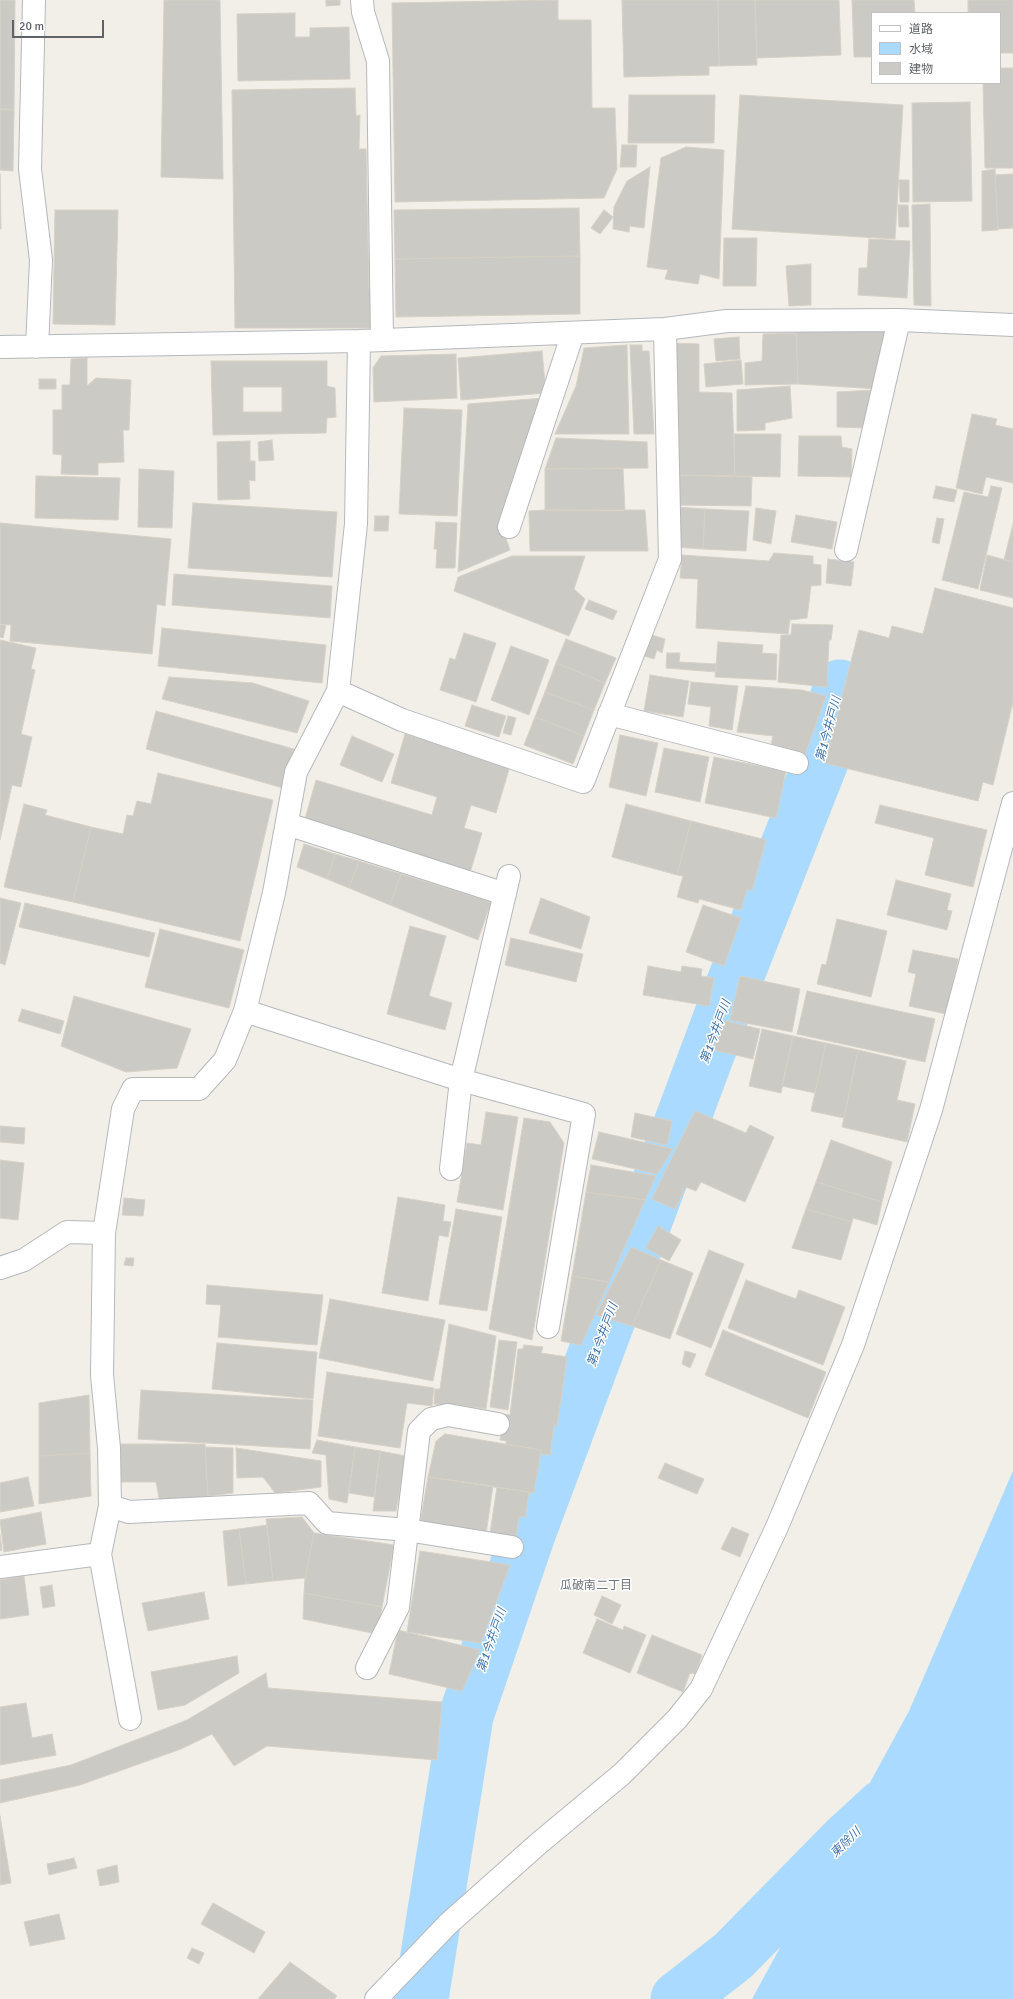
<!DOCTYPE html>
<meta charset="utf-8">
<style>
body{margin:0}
#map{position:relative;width:1013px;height:1999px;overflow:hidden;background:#f1efe8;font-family:Signika,"Noto Sans JP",sans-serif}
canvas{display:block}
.legend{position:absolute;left:871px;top:12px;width:130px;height:72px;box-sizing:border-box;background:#fff;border:1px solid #bfc1c3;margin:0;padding:5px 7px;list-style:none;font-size:12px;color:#5f6368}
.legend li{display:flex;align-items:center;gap:8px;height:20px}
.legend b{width:20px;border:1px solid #bfc1c3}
.scale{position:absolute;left:12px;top:20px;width:92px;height:18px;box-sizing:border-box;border:2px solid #5f6368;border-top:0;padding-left:5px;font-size:12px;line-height:14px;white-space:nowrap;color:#5f6368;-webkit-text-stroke:3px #fff;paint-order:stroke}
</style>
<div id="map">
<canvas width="1013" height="1999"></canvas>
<ul class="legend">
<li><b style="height:5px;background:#fff"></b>道路</li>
<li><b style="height:11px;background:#aadaff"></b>水域</li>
<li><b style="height:11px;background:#cccac5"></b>建物</li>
</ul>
<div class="scale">20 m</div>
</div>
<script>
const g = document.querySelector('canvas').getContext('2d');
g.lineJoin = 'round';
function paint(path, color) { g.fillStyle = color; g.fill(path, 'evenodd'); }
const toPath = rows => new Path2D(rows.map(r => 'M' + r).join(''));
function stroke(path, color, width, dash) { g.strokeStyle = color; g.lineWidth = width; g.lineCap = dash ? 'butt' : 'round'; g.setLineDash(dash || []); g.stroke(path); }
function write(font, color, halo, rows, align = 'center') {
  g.font = font + ' Signika,"Noto Sans JP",sans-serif'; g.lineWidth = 3; g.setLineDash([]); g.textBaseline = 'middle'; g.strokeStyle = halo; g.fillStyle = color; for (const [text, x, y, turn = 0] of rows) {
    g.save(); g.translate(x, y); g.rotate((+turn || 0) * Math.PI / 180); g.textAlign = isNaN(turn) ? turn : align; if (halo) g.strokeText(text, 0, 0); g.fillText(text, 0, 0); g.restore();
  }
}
const water = toPath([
 [1013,1471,1013,1999,752,1999,909,1711]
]);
const river = toPath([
 [421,1999,466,1716,528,1534,731,990,824,754,840,687],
 [678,1999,733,1956,847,1840,883,1807]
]);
const building = toPath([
 [0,0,15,0,14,110,0,109,0,0],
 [164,0,220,0,223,179,161,177,164,0],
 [326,0,340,0,340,5,326,6,326,0],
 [558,0,558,20,591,20,592,108,615,108,617,169,604,198,395,202,392,3,558,0],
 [622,0,718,0,719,66,709,66,709,75,624,77,622,0],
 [718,0,755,0,757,65,719,66,718,0],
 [755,0,839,0,841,55,757,58,755,0],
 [852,0,914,0,915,13,872,13,872,57,854,57,852,0],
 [968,0,1013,0,1013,53,1000,53,1000,13,968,13,968,0],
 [295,13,295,37,310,37,310,28,349,27,350,79,238,81,237,14,295,13],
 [1000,68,1013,68,1013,168,985,168,983,83,1000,83,1000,68],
 [355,88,356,116,360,115,359,149,366,149,369,289,375,289,376,318,370,328,235,328,232,90,355,88],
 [629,95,715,95,714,143,628,143,629,95],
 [740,95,903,105,895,239,732,229,740,95],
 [970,102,972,201,913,202,912,103,970,102],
 [0,109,14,110,13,171,0,170,0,109],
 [622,145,637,145,636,167,620,167,622,145],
 [686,147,724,150,719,279,700,274,698,284,665,279,668,270,647,267,661,158,686,147],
 [650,167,644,228,630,226,629,232,613,229,614,207,627,181,650,167],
 [995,169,998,230,982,231,982,171,995,169],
 [0,174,1,229,0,229,0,174],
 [1013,174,1013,228,998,229,995,175,1013,174],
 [899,180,909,180,909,202,900,202,899,180],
 [930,204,931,306,914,305,912,205,930,204],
 [898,205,908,205,909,227,899,227,898,205],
 [579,208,580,256,395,259,394,210,579,208],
 [55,210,118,210,115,325,53,324,55,210],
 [604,210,613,217,600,234,591,228,604,210],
 [724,238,757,238,756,286,723,286,724,238],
 [869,239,910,241,907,298,858,295,859,268,867,268,869,239],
 [580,256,580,314,396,317,395,259,580,256],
 [811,264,811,305,789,306,786,266,811,264],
 [796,331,884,331,884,377,879,389,798,384,796,331],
 [796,333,798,384,745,385,745,363,762,361,763,334,796,333],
 [739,337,740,359,716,361,714,339,739,337],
 [671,343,699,344,699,392,732,393,735,476,673,475,671,343],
 [627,345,629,434,555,434,576,386,584,348,627,345],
 [630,345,642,345,642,351,649,351,654,434,634,434,630,345],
 [542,351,546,393,461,400,458,358,542,351],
 [456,354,457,398,374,402,373,368,381,356,456,354],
 [87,358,87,386,96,378,131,380,129,430,123,430,124,462,98,463,98,475,61,474,62,455,53,454,53,410,62,410,62,385,70,385,71,359,87,358],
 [741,360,743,384,706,387,704,364,741,360],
 [211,361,327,361,327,386,335,388,336,417,327,418,326,433,213,435,211,361],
 [243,387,282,387,282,412,243,412,243,387],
 [39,379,56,379,56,389,39,389,39,379],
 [790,386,792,418,765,423,765,430,737,431,737,390,790,386],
 [874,390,865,428,837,427,837,392,874,390],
 [544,398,500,522,510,550,458,572,468,404,544,398],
 [404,408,462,410,457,516,399,514,404,408],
 [972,414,997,419,995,425,1013,429,1013,483,986,477,982,494,956,488,972,414],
 [734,434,781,434,780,477,735,476,734,434],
 [799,436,841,436,842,447,852,449,851,477,798,476,799,436],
 [556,438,647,442,648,468,545,469,556,438],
 [272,440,274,460,259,461,258,442,272,440],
 [250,441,250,461,255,461,255,481,249,480,250,499,218,500,217,442,250,441],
 [623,468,625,511,545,510,545,469,623,468],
 [139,469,174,471,172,528,138,527,139,469],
 [673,475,752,477,751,506,674,505,673,475],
 [36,476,120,478,118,520,35,518,36,476],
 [936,486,957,490,954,502,933,498,936,486],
 [991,486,1002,488,978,589,942,580,964,492,988,497,991,486],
 [193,503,337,512,332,577,188,568,193,503],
 [676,507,705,509,703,549,674,547,676,507],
 [756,508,776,511,771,544,753,540,756,508],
 [705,509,749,511,746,551,703,549,705,509],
 [545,510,645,510,648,551,530,551,529,511,545,510],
 [796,515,837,522,832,549,791,542,796,515],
 [375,516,389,516,388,531,374,531,375,516],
 [937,518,944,519,939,544,932,542,937,518],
 [436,522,457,523,455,568,436,568,437,549,434,549,436,522],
 [0,523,171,539,165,606,157,604,152,654,10,641,11,625,0,624,0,523],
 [1013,524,1013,562,1004,560,1013,524],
 [774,553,813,556,813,564,821,565,821,585,811,586,807,618,790,620,788,634,696,628,698,579,680,578,682,555,769,561,774,553],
 [987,555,1013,562,1013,598,980,590,987,555],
 [512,556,585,556,574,589,585,599,569,636,454,591,458,577,512,556],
 [828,559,854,562,851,586,826,583,828,559],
 [174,574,332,586,330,618,172,605,174,574],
 [935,588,1013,608,1013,702,993,785,983,782,978,801,825,763,859,630,889,638,892,626,923,634,935,588],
 [589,600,617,611,613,620,585,609,589,600],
 [792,624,833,625,831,640,829,640,827,687,778,682,781,635,791,635,792,624],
 [0,625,6,625,3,638,0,637,0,625],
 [162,628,326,645,322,683,158,666,162,628],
 [464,633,496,643,476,702,440,690,450,658,455,660,464,633],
 [648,634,665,639,662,653,657,650,654,659,641,655,648,634],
 [566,639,616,658,605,683,556,663,566,639],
 [0,640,36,648,31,669,35,670,21,734,32,737,21,787,12,785,0,840,0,640],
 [718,642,763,645,762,653,777,654,776,680,715,677,718,642],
 [511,646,549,660,529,715,491,700,511,646],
 [667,653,680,653,679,662,716,664,716,672,666,668,667,653],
 [556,663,605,683,594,710,545,692,556,663],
 [650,675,689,681,683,717,644,711,650,675],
 [169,677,253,683,309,701,297,733,162,699,169,677],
 [691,682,738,686,732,730,709,726,711,707,688,704,691,682],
 [746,686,802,690,826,696,803,760,769,754,773,736,737,732,746,686],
 [545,692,594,710,584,736,535,717,545,692],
 [472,705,506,716,499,737,465,726,472,705],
 [156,711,294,749,283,788,146,749,156,711],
 [508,716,516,718,511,735,503,733,508,716],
 [535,717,584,736,573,764,524,745,535,717],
 [405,734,510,766,496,813,471,805,464,828,482,833,469,876,303,826,316,780,432,815,437,797,391,783,405,734],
 [620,735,658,743,646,796,609,787,620,735],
 [352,736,394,754,382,782,340,765,352,736],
 [664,748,709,757,700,802,655,792,664,748],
 [714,757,786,771,776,818,705,803,714,757],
 [158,773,273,800,240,941,73,902,91,827,123,834,127,815,133,816,137,801,151,804,158,773],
 [24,804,47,810,45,815,91,827,73,902,4,887,24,804],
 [626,804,691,821,677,875,612,857,626,804],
 [880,805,987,830,973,887,925,875,934,838,875,823,880,805],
 [691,821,766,840,752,891,747,889,741,910,699,899,698,903,677,897,683,876,677,875,691,821],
 [304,844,335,854,327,879,297,867,304,844],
 [335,854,359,861,349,888,327,879,335,854],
 [359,861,401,874,390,905,349,888,359,861],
 [401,874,491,902,478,940,390,905,401,874],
 [896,880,951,894,947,910,952,911,947,930,887,915,896,880],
 [0,898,21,903,5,965,0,963,0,898],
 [541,898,590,917,581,949,529,933,541,898],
 [25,903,155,933,149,957,19,927,25,903],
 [703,905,741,918,724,966,686,952,703,905],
 [837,919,887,931,871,997,817,984,822,964,826,965,837,919],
 [410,926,446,936,429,996,452,1003,445,1030,387,1014,410,926],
 [160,929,244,950,229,1008,145,987,160,929],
 [511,938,583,954,576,982,505,965,511,938],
 [913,950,958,959,946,1014,909,1006,916,974,908,972,913,950],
 [648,966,681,972,682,966,702,969,701,976,714,978,709,1006,643,995,648,966],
 [740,976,800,989,792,1032,730,1020,740,976],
 [807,991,935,1019,925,1062,797,1034,807,991],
 [74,996,191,1029,177,1068,126,1072,61,1046,74,996],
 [22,1009,64,1021,60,1034,18,1021,22,1009],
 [721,1020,760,1029,753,1059,714,1050,721,1020],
 [762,1029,793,1036,781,1093,749,1086,762,1029],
 [793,1036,826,1043,815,1093,782,1086,793,1036],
 [826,1043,858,1050,844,1118,811,1111,826,1043],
 [858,1050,906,1061,897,1100,915,1104,907,1142,842,1127,858,1050],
 [695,1111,746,1133,750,1125,774,1137,745,1202,701,1182,696,1191,686,1187,675,1209,652,1199,695,1111],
 [486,1112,518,1117,503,1210,457,1202,467,1143,481,1145,486,1112],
 [635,1113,672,1121,667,1145,631,1137,635,1113],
 [524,1118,550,1122,564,1143,532,1340,489,1329,524,1118],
 [0,1126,25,1128,24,1144,0,1142,0,1126],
 [599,1132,673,1149,657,1174,592,1159,599,1132],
 [831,1140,892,1162,882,1202,816,1182,831,1140],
 [0,1160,24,1163,18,1220,0,1218,0,1160],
 [591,1165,656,1176,645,1200,586,1192,591,1165],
 [816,1182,882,1202,877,1225,853,1218,852,1222,806,1209,816,1182],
 [586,1192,645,1200,609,1282,572,1276,586,1192],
 [398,1197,445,1205,443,1221,451,1222,448,1237,439,1235,428,1301,382,1293,398,1197],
 [124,1198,145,1200,143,1216,122,1215,124,1198],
 [456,1209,502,1217,487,1311,439,1304,456,1209],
 [806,1209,852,1222,841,1260,792,1248,806,1209],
 [658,1226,681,1240,669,1261,646,1248,658,1226],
 [631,1247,661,1260,632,1326,596,1315,631,1247],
 [709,1250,744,1264,711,1348,676,1334,709,1250],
 [126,1258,134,1258,133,1266,124,1265,126,1258],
 [661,1260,693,1273,670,1339,632,1326,661,1260],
 [572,1276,609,1282,581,1345,561,1341,572,1276],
 [746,1280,796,1299,799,1290,845,1307,823,1365,728,1328,746,1280],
 [207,1285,323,1295,317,1345,218,1337,221,1305,206,1304,207,1285],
 [330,1299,445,1320,433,1381,319,1358,330,1299],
 [449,1324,496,1336,486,1409,452,1404,451,1406,434,1404,435,1389,440,1389,449,1324],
 [723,1330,826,1372,808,1418,705,1375,723,1330],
 [499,1340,517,1342,508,1410,490,1407,499,1340],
 [217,1343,317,1352,313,1399,212,1389,217,1343],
 [524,1345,543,1347,541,1353,567,1357,557,1426,554,1425,550,1455,541,1454,541,1450,506,1444,506,1441,500,1440,503,1414,510,1415,518,1349,523,1349,524,1345],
 [685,1351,696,1354,690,1368,682,1364,685,1351],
 [327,1372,434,1388,432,1406,407,1403,400,1448,318,1436,327,1372],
 [141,1390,313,1400,310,1449,138,1439,141,1390],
 [89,1395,90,1453,39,1456,39,1403,89,1395],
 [445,1434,541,1450,534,1493,428,1477,436,1441,445,1434],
 [317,1440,355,1447,347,1503,329,1499,326,1455,312,1453,317,1440],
 [119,1444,205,1444,208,1496,160,1503,156,1482,120,1482,119,1444],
 [205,1447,233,1448,233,1493,208,1496,205,1447],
 [355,1447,380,1451,374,1497,349,1493,355,1447],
 [236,1448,321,1461,321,1487,275,1493,263,1477,237,1478,236,1448],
 [380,1451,406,1456,396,1511,373,1511,380,1451],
 [90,1453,91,1496,39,1504,39,1456,90,1453],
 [665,1463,704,1479,697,1494,658,1478,665,1463],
 [28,1477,34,1506,0,1512,0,1483,28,1477],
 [428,1477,493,1486,486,1534,420,1524,428,1477],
 [497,1487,529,1492,525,1517,519,1517,516,1537,490,1533,497,1487],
 [41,1512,46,1544,4,1552,0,1520,41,1512],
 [302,1517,314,1533,305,1578,273,1581,266,1519,302,1517],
 [267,1525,273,1581,246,1584,239,1529,267,1525],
 [732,1527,749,1534,740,1557,721,1549,732,1527],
 [239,1529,246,1584,228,1586,223,1531,239,1529],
 [314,1533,394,1545,382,1607,304,1593,305,1578,314,1533],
 [0,1535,2,1550,0,1551,0,1535],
 [420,1551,510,1565,481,1643,407,1632,420,1551],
 [24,1576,29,1615,0,1619,0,1580,24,1576],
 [52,1585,55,1606,43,1608,40,1587,52,1585],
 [204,1592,209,1619,148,1631,142,1603,204,1592],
 [304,1593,382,1607,377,1634,303,1619,304,1593],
 [602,1596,621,1605,612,1624,594,1615,602,1596],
 [597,1619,623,1630,624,1626,646,1635,630,1673,583,1653,597,1619],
 [398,1630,480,1650,462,1691,389,1674,398,1630],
 [652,1635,702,1655,695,1674,690,1673,683,1692,637,1673,652,1635],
 [237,1656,239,1673,185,1705,158,1710,151,1672,237,1656],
 [266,1673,268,1688,442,1702,437,1760,267,1746,234,1766,212,1734,181,1749,80,1785,0,1803,0,1780,71,1765,164,1729,187,1720,266,1673],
 [26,1703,32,1738,52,1734,56,1755,0,1765,0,1707,26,1703],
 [0,1816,11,1883,0,1885,0,1816],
 [74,1858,77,1868,49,1875,47,1864,74,1858],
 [117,1865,119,1882,100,1886,97,1870,117,1865],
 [213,1903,265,1932,254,1953,201,1924,213,1903],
 [59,1914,65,1939,30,1946,24,1922,59,1914],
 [192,1948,204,1953,199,1964,187,1958,192,1948],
 [290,1962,337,1996,334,1999,258,1999,290,1962]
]);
const minor = toPath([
 [34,0,30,169,41,260,37,347],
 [362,0,363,12,378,61,382,340],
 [0,347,359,341,665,329,727,321,899,320,1013,325],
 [509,527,573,333],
 [846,550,899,320],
 [338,691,402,720,583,782,670,559,665,329],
 [609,714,797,763],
 [287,824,505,894],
 [245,1011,461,1080,584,1114,548,1327],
 [451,1169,461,1080,509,876],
 [0,1268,24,1260,67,1232,104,1233],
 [110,1506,129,1512,309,1503,327,1523,407,1530,512,1547],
 [100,1554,130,1719],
 [0,1567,100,1554,110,1506,109,1448,102,1375,104,1233,123,1109,133,1089,199,1089,225,1060,245,1011,274,893,296,772,338,691,356,524,359,341],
 [367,1668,398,1607,419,1431,431,1419,448,1415,498,1424],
 [376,1999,448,1924,538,1844,622,1774,677,1719,701,1689,777,1527,853,1345,931,1110,1013,803]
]);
const waterNames = [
 ["第1今井戸川",829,729,-75],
 ["第1今井戸川",716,1032,-70],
 ["第1今井戸川",603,1335,-70],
 ["第1今井戸川",492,1640,-71],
 ["東除川",846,1843,-44]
];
const neighbourhoodNames = [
 ["瓜破南二丁目",596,1586]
];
paint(water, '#aadaff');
stroke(river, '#aadaff', 55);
paint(building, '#cccac5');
stroke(building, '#d6d1c6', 1);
stroke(minor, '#b5b8bc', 24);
stroke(minor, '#fff', 22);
write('italic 12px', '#4174aa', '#fff', waterNames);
write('12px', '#70757a', '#fff', neighbourhoodNames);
</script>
